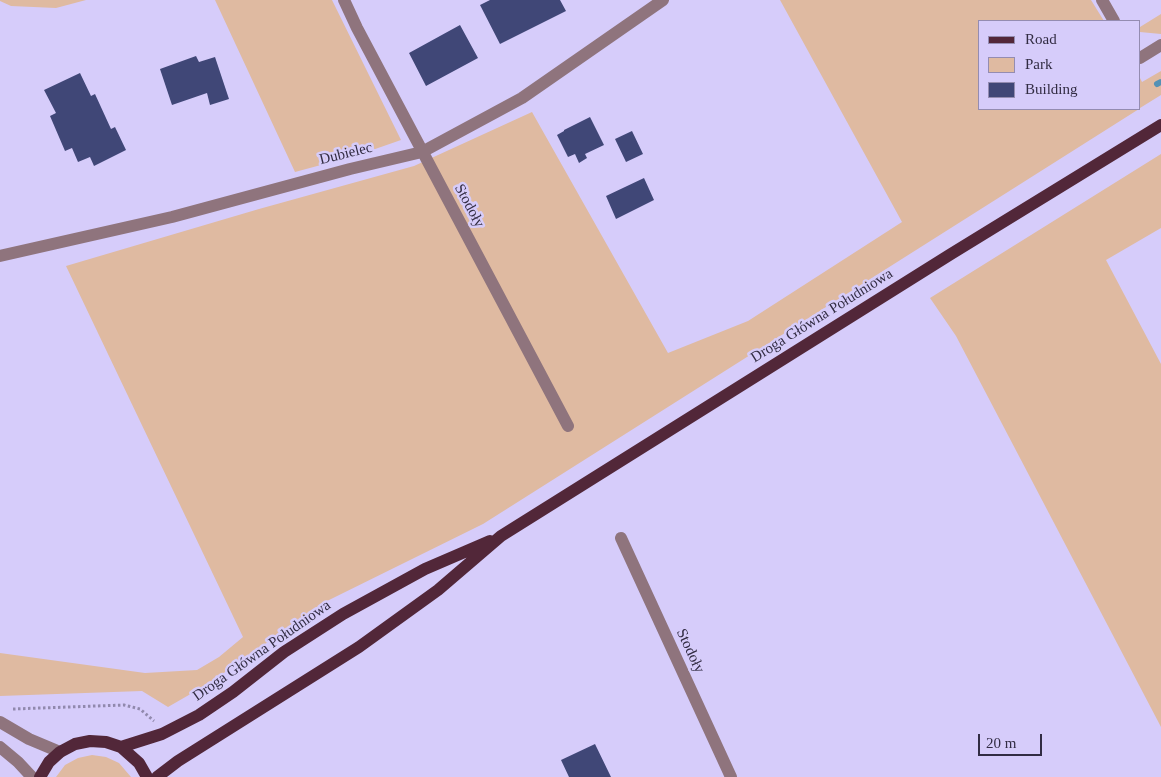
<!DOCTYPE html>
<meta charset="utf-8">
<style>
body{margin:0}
#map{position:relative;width:1161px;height:777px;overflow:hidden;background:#d6ccfa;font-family:"Times New Roman",serif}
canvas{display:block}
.legend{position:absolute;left:978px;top:20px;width:162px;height:90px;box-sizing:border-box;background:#d6ccfa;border:1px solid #948cb1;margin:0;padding:6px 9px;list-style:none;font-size:15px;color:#322c43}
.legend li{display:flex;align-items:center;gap:10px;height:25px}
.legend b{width:25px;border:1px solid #948cb1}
.scale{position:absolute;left:978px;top:734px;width:64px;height:22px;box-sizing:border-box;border:2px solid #322c43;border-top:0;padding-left:6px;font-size:15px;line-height:18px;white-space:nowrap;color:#322c43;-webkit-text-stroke:4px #d6ccfa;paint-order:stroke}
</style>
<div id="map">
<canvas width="1161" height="777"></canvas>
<ul class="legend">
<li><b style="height:6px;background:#522739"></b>Road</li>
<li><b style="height:14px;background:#dfbaa1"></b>Park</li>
<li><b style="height:14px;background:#404777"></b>Building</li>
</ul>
<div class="scale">20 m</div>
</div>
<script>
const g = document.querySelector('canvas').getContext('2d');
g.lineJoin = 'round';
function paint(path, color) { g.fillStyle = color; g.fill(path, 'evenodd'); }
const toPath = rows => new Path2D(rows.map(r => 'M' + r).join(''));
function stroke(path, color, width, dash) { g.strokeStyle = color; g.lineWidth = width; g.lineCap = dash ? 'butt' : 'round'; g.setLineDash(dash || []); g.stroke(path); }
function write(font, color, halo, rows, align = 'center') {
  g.font = font + ' "Times New Roman",serif'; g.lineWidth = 5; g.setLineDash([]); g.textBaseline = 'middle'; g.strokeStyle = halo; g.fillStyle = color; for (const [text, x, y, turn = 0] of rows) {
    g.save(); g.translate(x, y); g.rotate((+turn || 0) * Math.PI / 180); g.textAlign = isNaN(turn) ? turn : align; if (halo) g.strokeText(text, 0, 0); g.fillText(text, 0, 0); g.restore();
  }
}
const green = toPath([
 [0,0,86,0,56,8,11,6,0,1],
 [215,0,332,0,401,140,358,155,295,172],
 [780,0,1091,0,1104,21,980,21,980,109,1139,109,483,524,325,602,208,684,168,707,142,691,0,696,0,653,145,673,197,670,219,657,243,637,66,266,259,209,414,166,532,112,668,353,748,321,902,222],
 [1161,14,1161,34,1140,32,1140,27],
 [1161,71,1161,95,1140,108,1140,78,1142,82],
 [1161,154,1161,228,1106,260,1161,364,1161,727,956,336,930,298],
 [92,755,106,757,119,763,131,777,56,777,65,765,78,758]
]);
const stream = toPath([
 [1157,84,1161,82]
]);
const building = toPath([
 [490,0,560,0,566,11,500,44,480,5],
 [460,25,478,58,426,86,409,53],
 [196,56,199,62,215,57,229,99,210,105,207,93,172,105,160,69],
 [80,73,91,96,95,94,111,129,115,127,126,150,94,166,90,157,78,162,72,148,65,151,50,116,56,113,44,90],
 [590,117,604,145,585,154,587,158,579,163,575,154,568,157,557,135,564,131,564,130],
 [632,131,643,154,626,162,615,139],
 [644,178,654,200,616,219,606,196],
 [595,744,611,777,569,777,561,760]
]);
const path = toPath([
 [13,709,124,705,140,709,154,721]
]);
const minor = toPath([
 [344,0,357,28,568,426],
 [1102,0,1114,21],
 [1140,58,1161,45],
 [0,256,172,217,350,169,422,152,522,98,663,0],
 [621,538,731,777],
 [0,722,29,739,60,752],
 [0,747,18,762,32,777]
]);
const major = toPath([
 [121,747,162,734,199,715,233,692,284,652,343,614,425,569,490,541],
 [40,777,49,762,60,752,75,744,90,741,106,742,121,747,139,763,147,777],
 [157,777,178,761,359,647,438,590,501,536,951,254,1161,125]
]);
const streetNames = [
 ["Dubielec",346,154,-14],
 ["Stodoły",469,206,62],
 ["Droga Główna Południowa",822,316,-32],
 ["Droga Główna Południowa",262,651,-35],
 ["Stodoły",690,651,65]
];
paint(green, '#dfbaa1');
stroke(stream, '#5391b5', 6);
paint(building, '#404777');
stroke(path, '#9189ad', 3, [2.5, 2.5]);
stroke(minor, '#8f747d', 12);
stroke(major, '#522739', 12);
write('15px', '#322c43', '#d6ccfa', streetNames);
</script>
